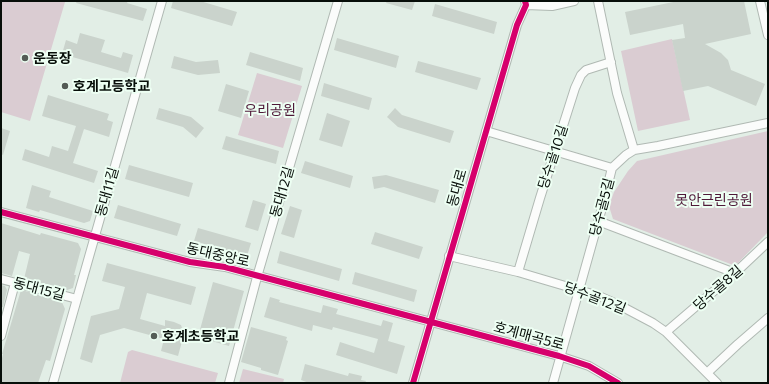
<!DOCTYPE html>
<meta charset="utf-8">
<style>
body{margin:0}
#map{position:relative;width:769px;height:384px;overflow:hidden;background:#e2eee6;font-family:Commissioner,sans-serif}
canvas{display:block}
.frame{position:absolute;inset:0;border:2px solid #070e09;pointer-events:none}
</style>
<div id="map">
<canvas width="769" height="384"></canvas>
<div class="frame"></div>
</div>
<script>
const g = document.querySelector('canvas').getContext('2d');
g.lineJoin = 'round';
function paint(path, color) { g.fillStyle = color; g.fill(path, 'evenodd'); }
const toPath = rows => new Path2D(rows.map(r => 'M' + r).join(''));
function stroke(path, color, width, dash) { g.strokeStyle = color; g.lineWidth = width; g.lineCap = dash ? 'butt' : 'round'; g.setLineDash(dash || []); g.stroke(path); }
function write(font, color, halo, rows, align = 'center') {
  g.font = font + ' Commissioner,"Noto Sans KR",sans-serif'; g.lineWidth = 4; g.setLineDash([]); g.textBaseline = 'middle'; g.strokeStyle = halo; g.fillStyle = color; for (const [text, x, y, turn = 0] of rows) {
    g.save(); g.translate(x, y); g.rotate((+turn || 0) * Math.PI / 180); g.textAlign = isNaN(turn) ? turn : align; if (halo) g.strokeText(text, 0, 0); g.fillText(text, 0, 0); g.restore();
  }
}
const green = toPath([
 [2,1,61,1,65,2,30,121,1,112],
 [672,39,690,120,638,131,621,51],
 [257,73,302,86,283,148,238,135],
 [768,131,768,232,738,263,733,265,613,219,609,206,614,192,628,171,637,161],
 [132,350,218,373,215,383,120,383,128,352],
 [243,369,284,379,283,383,239,383]
]);
const building = toPath([
 [77,1,128,1,127,3,147,9,143,21,76,3],
 [173,1,200,1,237,12,232,26,171,8],
 [387,1,415,1,412,10,386,3],
 [678,1,744,1,751,34,705,44,721,53,728,60,731,70,765,84,756,106,708,86,683,91,672,40,685,38,683,24,630,35,625,12],
 [435,4,497,22,494,34,432,16],
 [80,33,105,40,101,52,121,58,123,52,133,55,128,73,62,54,66,40,77,44],
 [337,38,399,56,396,68,334,50],
 [250,52,303,68,300,81,246,65],
 [174,56,196,62,218,60,220,73,198,75,171,68],
 [418,61,481,78,477,90,415,72],
 [324,83,372,98,369,110,321,96],
 [226,84,249,91,241,118,218,111],
 [48,95,109,114,107,120,113,122,109,137,84,129,73,163,98,171,94,183,22,160,25,149,49,157,52,146,68,151,76,126,42,116],
 [159,108,191,117,204,128,196,138,183,127,156,119],
 [395,108,402,115,454,131,450,143,398,127,387,117],
 [327,113,350,121,342,147,319,140],
 [1,128,10,131,3,155,1,154],
 [226,136,279,151,276,164,222,149],
 [305,161,353,176,350,188,301,173],
 [129,165,193,183,189,197,125,179],
 [386,175,439,190,435,203,384,187,374,189,372,177],
 [32,185,51,191,49,197,93,211,90,221,84,223,40,210,39,212,26,208],
 [253,200,266,204,258,231,245,227],
 [118,205,181,224,177,236,114,218],
 [290,206,302,210,294,238,281,234],
 [1,223,40,235,41,233,78,243,81,249,74,275,76,275,73,288,67,290,24,279,30,254,19,251,12,276,1,273],
 [198,228,251,243,247,256,194,241],
 [375,232,423,247,419,259,371,244],
 [280,251,342,269,339,281,277,263],
 [107,263,196,287,191,305,147,293,140,319,165,326,165,320,174,322,181,325,184,334,178,356,161,351,164,339,124,328,100,335,92,363,80,359,91,316,119,309,125,287,102,281],
 [355,272,417,290,414,302,352,284],
 [213,282,244,291,229,346,198,337],
 [1,285,5,286,7,290,3,307,1,307],
 [21,290,61,300,65,309,50,361,46,360,38,383,1,383,1,362,3,354,2,354],
 [270,297,280,300,279,302,321,313,323,305,338,309,336,314,381,326,383,320,393,323,388,341,405,346,397,374,336,355,340,342,374,353,378,339,333,327,332,330,313,325,312,331,264,317],
 [251,327,287,337,286,340,288,341,278,375,261,370,261,368,241,362],
 [305,364,348,376,349,373,362,376,361,380,366,381,365,383,309,383,301,380]
]);
const minor = toPath([
 [598,1,617,93,634,150],
 [760,1,768,35],
 [526,5,552,6,574,1],
 [486,131,612,168],
 [1,212,190,262,225,267,559,356,589,366,618,383],
 [598,221,735,273],
 [449,256,518,272,599,296,619,305,653,323,666,332,717,383],
 [518,272,540,198,575,88,581,75,586,70,611,62],
 [1,279,77,299],
 [666,332,735,273,768,242],
 [1,336,15,283],
 [707,373,738,344,768,318],
 [53,383,162,1],
 [229,383,257,277,338,1],
 [413,383,517,25,526,5,525,1],
 [553,383,602,208,612,168,626,155,634,150,658,146,768,123]
]);
const cycleway = toPath([
 [1,212,190,262,225,267,559,356,589,366,618,383],
 [413,383,517,25,526,5,525,1]
]);
const markers = [
 [25,58,4,"#545c56"],
 [65,86,4,"#545c56"],
 [154,336,4,"#545c56"]
];
const poiNames = [
 ["운동장",33,58],
 ["호계고등학교",73,86],
 ["호계초등학교",162,336]
];
const parkNames = [
 ["우리공원",270,110],
 ["못안근린공원",714,200]
];
const streetNames = [
 ["당수골10길",553,157,-72],
 ["동대로",457,188,-74],
 ["동대11길",107,192,-74],
 ["동대12길",282,192,-74],
 ["당수골5길",602,207,-75],
 ["동대중앙로",218,255,13],
 ["당수골8길",718,288,-41],
 ["동대15길",39,289,15],
 ["당수골12길",595,298,21],
 ["호계매곡5로",529,336,15]
];
paint(green, '#daccd2');
paint(building, '#cad3cc');
stroke(minor, '#b0b9b3', 10);
stroke(minor, '#fbfcfb', 8);
stroke(cycleway, '#d6006c', 6);
for (const [x, y, r, color] of markers) { const dot = new Path2D(); dot.arc(x, y, r, 0, 2 * Math.PI); g.fillStyle = color; g.fill(dot); stroke(dot, '#edfff3', 1.5); }
write('bold 14px', '#070e09', '#edfff3', poiNames, 'left');
write('14px', '#4f1838', '#edfff3', parkNames);
write('14px', '#070e09', '#edfff3', streetNames);
</script>
